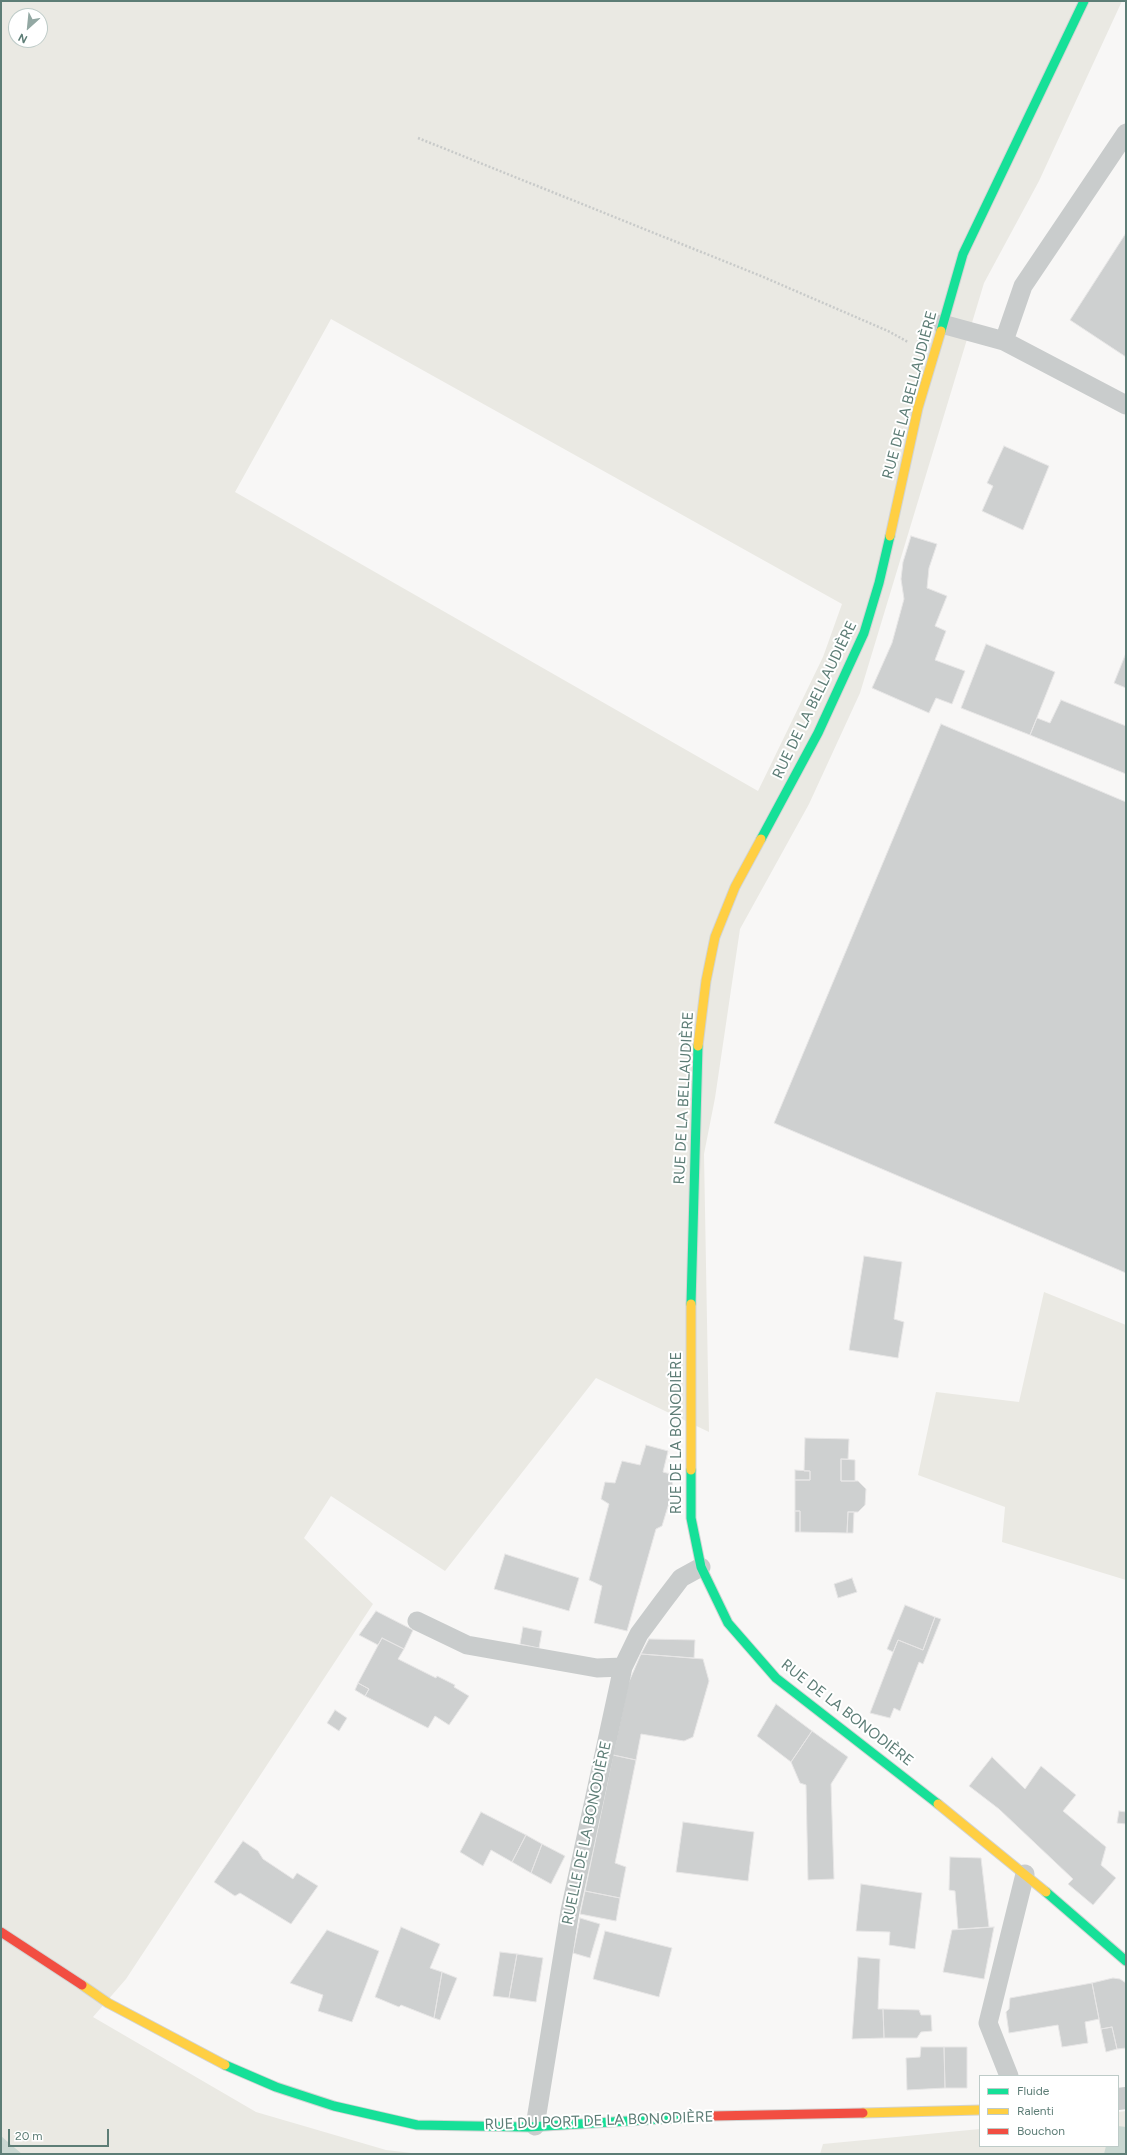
<!DOCTYPE html>
<meta charset="utf-8">
<style>
body{margin:0}
#map{position:relative;width:1127px;height:2155px;overflow:hidden;background:#f8f7f6;font-family:Figtree,sans-serif}
canvas{display:block}
.frame{position:absolute;inset:0;border:2px solid #5d7d76;pointer-events:none}
.legend{position:absolute;left:979px;top:2075px;width:140px;height:72px;box-sizing:border-box;background:#fff;border:1px solid #becbc8;margin:0;padding:5px 7px;list-style:none;font-size:12px;color:#5d7d76}
.legend li{display:flex;align-items:center;gap:8px;height:20px}
.legend b{width:20px;border:1px solid #becbc8}
.north{position:absolute;left:8px;top:8px;width:40px;height:40px;box-sizing:border-box;background:#fff;border:1px solid #becbc8;border-radius:50%;rotate:207deg;font-size:11px;font-weight:700;line-height:16px;text-align:center;color:#5d7d76}
.north::after{content:'';display:block;margin:auto;width:14px;height:18px;background:#93a8a3;clip-path:polygon(50% 0,100% 100%,50% 72%,0 100%)}
.scale{position:absolute;left:8px;top:2129px;width:101px;height:18px;box-sizing:border-box;border:2px solid #5d7d76;border-top:0;padding-left:5px;font-size:12px;line-height:14px;white-space:nowrap;color:#5d7d76;-webkit-text-stroke:3px #fff;paint-order:stroke}
</style>
<div id="map">
<canvas width="1127" height="2155"></canvas>
<div class="frame"></div>
<ul class="legend">
<li><b style="height:5px;background:#16e098"></b>Fluide</li>
<li><b style="height:5px;background:#ffcf43"></b>Ralenti</li>
<li><b style="height:5px;background:#f24e42"></b>Bouchon</li>
</ul>
<div class="north">N</div>
<div class="scale">20 m</div>
</div>
<script>
const g = document.querySelector('canvas').getContext('2d');
g.lineJoin = 'round';
function paint(path, color) { g.fillStyle = color; g.fill(path, 'evenodd'); }
const toPath = rows => new Path2D(rows.map(r => 'M' + r).join(''));
function stroke(path, color, width, dash) { g.strokeStyle = color; g.lineWidth = width; g.lineCap = dash ? 'butt' : 'round'; g.setLineDash(dash || []); g.stroke(path); }
function write(font, color, halo, rows, align = 'center') {
  g.font = font + ' Figtree,sans-serif'; g.lineWidth = 4; g.setLineDash([]); g.textBaseline = 'middle'; g.strokeStyle = halo; g.fillStyle = color; for (const [text, x, y, turn = 0] of rows) {
    g.save(); g.translate(x, y); g.rotate((+turn || 0) * Math.PI / 180); g.textAlign = isNaN(turn) ? turn : align; if (halo) g.strokeText(text, 0, 0); g.fillText(text, 0, 0); g.restore();
  }
}
const green = toPath([
 [1,1,1122,1,1039,181,984,283,860,693,809,804,740,929,715,1098,704,1154,709,1432,596,1378,445,1571,331,1496,304,1538,373,1604,126,1979,93,2017,256,2112,386,2150,420,2154,1,2154],
 [16,16,40,16,40,40,16,40],
 [331,319,842,604,823,657,758,791,235,492],
 [1044,1292,1126,1325,1126,1580,1002,1542,1005,1507,918,1475,936,1392,1019,1402],
 [1126,2111,1126,2154,820,2154,823,2144,980,2129,980,2146,1118,2146,1118,2112]
]);
const water = toPath([
 [1118,2126,1126,2127,1126,2154,1104,2154,1106,2146,1118,2146],
 [1,2136,22,2154,1,2154]
]);
const building = toPath([
 [1126,233,1126,357,1070,320,1126,233],
 [1004,446,1049,466,1023,530,982,511,993,486,987,483,1004,446],
 [911,536,937,544,929,568,927,588,947,596,935,626,946,631,935,660,965,671,952,704,936,698,929,713,872,688,892,643,904,599,901,579,903,562,911,536],
 [986,644,1055,672,1030,735,961,708,986,644],
 [1126,653,1126,688,1114,683,1126,653],
 [1061,700,1126,726,1126,774,1030,735,1037,718,1050,723,1061,700],
 [941,724,1126,802,1126,1273,774,1123,941,724],
 [864,1256,902,1262,894,1319,904,1322,898,1358,849,1350,864,1256],
 [805,1438,849,1439,848,1459,841,1459,841,1481,858,1481,866,1489,865,1505,858,1512,848,1512,847,1533,800,1532,800,1511,795,1511,795,1480,810,1480,810,1471,804,1471,805,1438],
 [646,1445,668,1451,663,1472,674,1475,669,1503,662,1526,656,1529,627,1631,594,1623,602,1586,589,1580,609,1504,601,1499,605,1482,615,1483,622,1461,640,1465,646,1445],
 [841,1459,855,1460,855,1481,841,1481,841,1459],
 [795,1470,810,1471,810,1480,795,1480,795,1470],
 [795,1511,800,1511,800,1532,795,1532,795,1511],
 [848,1512,854,1512,853,1533,847,1533,848,1512],
 [505,1554,579,1578,569,1611,494,1589,505,1554],
 [852,1578,857,1592,838,1598,834,1584,852,1578],
 [905,1605,935,1617,923,1650,898,1640,893,1652,887,1649,905,1605],
 [376,1611,413,1630,404,1649,382,1638,378,1645,359,1635,376,1611],
 [935,1617,941,1619,923,1664,919,1662,900,1711,894,1708,890,1718,870,1713,898,1640,923,1650,935,1617],
 [523,1627,542,1631,539,1648,520,1644,523,1627],
 [382,1638,404,1649,398,1659,436,1678,437,1676,455,1685,454,1687,469,1696,449,1725,435,1716,428,1728,365,1696,369,1689,358,1683,382,1638],
 [649,1639,695,1640,694,1658,641,1654,649,1639],
 [641,1654,703,1659,709,1681,693,1737,684,1741,641,1734,636,1760,613,1755,628,1684,641,1654],
 [358,1683,369,1689,365,1696,355,1690,358,1683],
 [776,1704,812,1731,791,1762,757,1736,776,1704],
 [335,1710,347,1718,339,1731,327,1723,335,1710],
 [812,1731,848,1757,831,1784,834,1879,808,1880,806,1785,800,1783,791,1762,812,1731],
 [613,1755,636,1760,615,1863,626,1867,620,1898,585,1891,613,1755],
 [992,1757,1025,1789,1041,1766,1076,1795,1063,1811,1106,1847,1101,1865,1116,1878,1093,1905,1068,1884,1073,1879,999,1809,969,1786,992,1757],
 [1119,1811,1126,1812,1126,1824,1117,1823,1119,1811],
 [481,1812,526,1835,512,1862,491,1850,483,1866,460,1852,481,1812],
 [683,1822,754,1832,748,1881,676,1872,683,1822],
 [526,1835,542,1844,531,1873,512,1862,526,1835],
 [243,1841,258,1851,263,1859,293,1879,297,1873,318,1886,291,1924,240,1893,235,1896,214,1882,243,1841],
 [542,1844,565,1856,551,1884,531,1873,542,1844],
 [950,1857,981,1858,989,1927,958,1929,955,1891,949,1890,950,1857],
 [861,1884,922,1893,915,1949,889,1945,890,1932,856,1931,861,1884],
 [585,1891,620,1898,616,1921,580,1914,585,1891],
 [580,1918,600,1924,590,1958,573,1953,580,1918],
 [401,1927,440,1944,430,1968,442,1972,434,2018,401,2005,399,2007,375,1997,401,1927],
 [994,1927,984,1979,943,1972,952,1930,994,1927],
 [327,1930,379,1951,352,2022,318,2011,323,1995,290,1983,327,1930],
 [605,1931,672,1948,659,1997,593,1979,605,1931],
 [500,1952,517,1954,509,1998,493,1996,500,1952],
 [517,1954,543,1958,536,2002,509,1998,517,1954],
 [858,1957,880,1959,878,2009,883,2009,884,2038,852,2039,858,1957],
 [442,1972,457,1978,440,2020,434,2018,442,1972],
 [1113,1978,1120,1979,1126,1983,1126,2048,1117,2049,1112,2027,1101,2029,1092,1983,1113,1978],
 [1092,1983,1099,2019,1085,2022,1088,2043,1062,2047,1058,2025,1009,2033,1006,2012,1009,2009,1010,1998,1092,1983],
 [883,2009,919,2010,921,2015,931,2015,932,2031,921,2032,917,2038,884,2038,883,2009],
 [1112,2027,1117,2049,1106,2052,1101,2029,1112,2027],
 [921,2047,944,2047,945,2088,907,2090,906,2058,920,2057,921,2047],
 [944,2047,967,2047,967,2088,945,2088,944,2047]
]);
const path = toPath([
 [418,138,761,276,888,331,908,342]
]);
const lane = toPath([
 [942,324,1004,341,1126,405],
 [1004,341,1023,286,1126,133],
 [417,1621,467,1645,597,1668,623,1667],
 [1009,2076,988,2023,1025,1874],
 [535,2126,570,1911,623,1667,639,1634,662,1603,681,1578,701,1567]
]);
const street = toPath([
 [1118,2099,1126,2098]
]);
const fast = toPath([
 [941,331,963,254,1084,1],
 [761,839,818,733,864,633,879,583,890,536],
 [691,1304,698,1046],
 [691,1470,691,1518,701,1567,728,1623,776,1678,938,1804],
 [1046,1892,1126,1961],
 [225,2065,276,2087,334,2106,417,2125,528,2127,712,2116]
]);
const slow = toPath([
 [890,536,918,408,941,331],
 [698,1046,706,981,715,937,735,887,761,839],
 [691,1470,691,1304],
 [938,1804,1046,1892],
 [82,1985,108,2003,225,2065],
 [863,2113,980,2110]
]);
const jam = toPath([
 [1,1932,82,1985],
 [712,2116,863,2113]
]);
const streetNames = [
 ["RUE DE LA BELLAUDIÈRE",910,395,-75],
 ["RUE DE LA BELLAUDIÈRE",815,700,-64],
 ["RUE DE LA BELLAUDIÈRE",684,1098,-87],
 ["RUE DE LA BONODIÈRE",677,1433,-90],
 ["RUE DE LA BONODIÈRE",847,1713,38],
 ["RUELLE DE LA BONODIÈRE",587,1833,-78],
 ["RUE DU PORT DE LA BONODIÈRE",599,2121,-2]
];
paint(green, '#eae9e3');
paint(water, '#cad8d2');
paint(building, '#ced0d0');
stroke(building, '#e7e6e6', 1);
stroke(fast, '#d2d4d3', 11);
stroke(slow, '#d2d4d3', 11);
stroke(jam, '#d2d4d3', 11);
stroke(path, '#c8cac9', 2.5, [2, 2]);
stroke(lane, '#c9cccc', 19);
stroke(street, '#c9cccc', 22);
stroke(fast, '#16e098', 9);
stroke(slow, '#ffcf43', 9);
stroke(jam, '#f24e42', 9);
write('15px', '#5d7d76', '#fff', streetNames);
</script>
